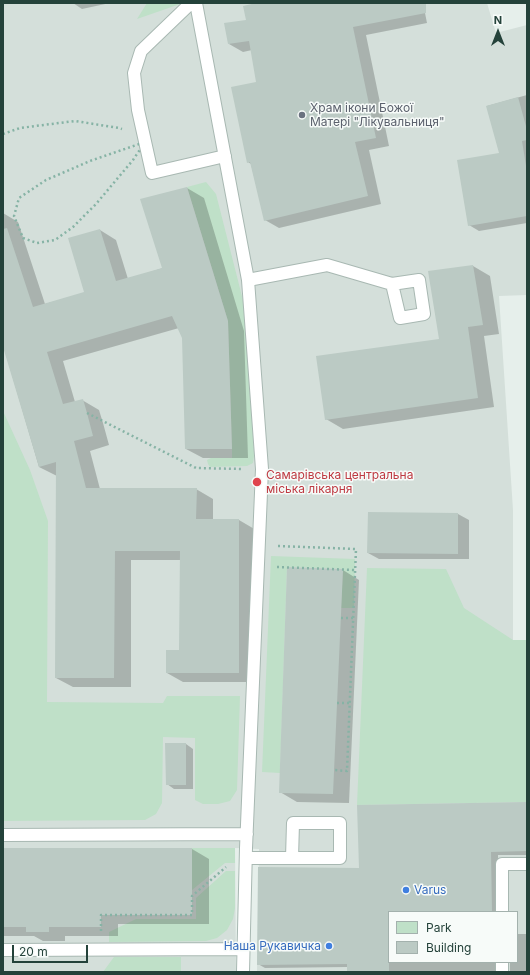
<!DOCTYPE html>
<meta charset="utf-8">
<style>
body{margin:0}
#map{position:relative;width:530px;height:975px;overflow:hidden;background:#e6efeb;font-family:Inter,sans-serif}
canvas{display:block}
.frame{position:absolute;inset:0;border:4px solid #24423a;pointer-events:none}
.legend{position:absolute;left:388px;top:911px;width:130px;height:52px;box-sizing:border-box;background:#f7fbf9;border:1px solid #a3b1ad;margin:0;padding:5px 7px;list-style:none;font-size:12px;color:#24423a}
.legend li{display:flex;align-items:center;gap:8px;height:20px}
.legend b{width:20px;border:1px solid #a3b1ad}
.north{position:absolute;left:478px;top:12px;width:40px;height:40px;-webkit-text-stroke:3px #f7fbf9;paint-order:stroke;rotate:0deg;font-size:11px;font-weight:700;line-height:16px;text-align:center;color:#24423a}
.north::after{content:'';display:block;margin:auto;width:14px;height:18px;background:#24423a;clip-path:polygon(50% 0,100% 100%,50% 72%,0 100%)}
.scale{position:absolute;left:12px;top:945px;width:76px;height:18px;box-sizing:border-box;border:2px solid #24423a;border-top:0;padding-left:5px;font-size:12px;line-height:14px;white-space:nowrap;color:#24423a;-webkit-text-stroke:3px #f7fbf9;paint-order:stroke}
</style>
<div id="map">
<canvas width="530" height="975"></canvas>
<div class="frame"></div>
<ul class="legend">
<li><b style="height:11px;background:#bfe0c8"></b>Park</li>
<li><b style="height:11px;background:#bbcac4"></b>Building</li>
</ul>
<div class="north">N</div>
<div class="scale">20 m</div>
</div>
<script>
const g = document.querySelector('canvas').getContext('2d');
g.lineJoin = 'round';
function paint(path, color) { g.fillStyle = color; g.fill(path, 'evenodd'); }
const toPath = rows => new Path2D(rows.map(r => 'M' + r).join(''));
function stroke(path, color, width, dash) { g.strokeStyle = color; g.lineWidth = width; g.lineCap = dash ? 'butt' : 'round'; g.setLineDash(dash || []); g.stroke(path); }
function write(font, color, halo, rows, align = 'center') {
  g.font = font + ' Inter,sans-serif'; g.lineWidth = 3; g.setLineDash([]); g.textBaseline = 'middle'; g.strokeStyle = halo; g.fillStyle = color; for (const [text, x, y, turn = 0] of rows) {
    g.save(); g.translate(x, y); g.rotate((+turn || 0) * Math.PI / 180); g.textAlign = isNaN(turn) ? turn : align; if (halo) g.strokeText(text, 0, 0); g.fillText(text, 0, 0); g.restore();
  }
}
const built = toPath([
 [3,3,487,3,496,33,527,25,527,295,499,296,513,510,513,640,527,640,527,972,257,972,259,849,235,848,236,972,3,972],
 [389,912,517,912,517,962,389,962]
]);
const green = toPath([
 [147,3,183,3,137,19],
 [206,182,216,194,247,316,252,383,254,456,253,463,247,466,210,467,208,464,207,460,211,458,232,458,232,449,228,321,187,187],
 [3,411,30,470,48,521,47,702,163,703,167,696,240,696,237,790,230,801,218,804,203,804,195,800,195,738,163,737,162,803,156,814,145,820,3,821],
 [271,556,355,559,354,608,341,608,343,569,287,567,280,773,262,772],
 [367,568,446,569,464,608,513,640,527,640,527,802,357,805],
 [192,848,235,848,235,863,225,863,192,890],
 [226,871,235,871,235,908,233,919,227,930,217,938,206,941,109,942,109,932,136,919,196,919,196,898],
 [114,957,181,957,181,972,103,972]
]);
const shadow = toPath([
 [73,3,110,3,82,9],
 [262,3,423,3,427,23,366,35,389,146,369,150,381,204,279,228,265,220,251,164,248,162,257,83,252,50,243,52,229,44],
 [527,95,527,223,479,231,469,225,500,154,487,106],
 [187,188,204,198,244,331,248,458,203,458,186,449,183,338,179,328,63,361,75,402,82,400,99,410,103,423,109,445,90,451,100,489,196,489,213,499,213,520,239,520,256,530,255,682,183,682,167,673,180,651,181,560,131,560,131,687,73,687,56,678,57,476,39,467,3,344,3,213,18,222,45,304,85,293,100,230,116,240,128,279,163,268],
 [473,266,490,276,499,334,484,336,494,407,343,429,326,419,440,340],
 [458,514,469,520,469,559,379,559,368,553],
 [343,570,359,580,349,803,297,802,280,792],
 [186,744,193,749,193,789,174,789,167,784],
 [527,803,527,855,498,855,499,912,389,912,389,962,503,962,501,972,348,972,348,967,265,968,258,964,360,869],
 [3,849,192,849,209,859,209,924,118,924,118,936,65,936,65,941,43,941,34,936,3,936],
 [517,934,527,934,527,972,510,972,510,962,517,962]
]);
const building = toPath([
 [256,3,426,3,426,13,353,27,376,138,355,142,368,196,264,221,250,162,247,163,231,87,256,82,249,41,228,44,224,23,246,20,243,6],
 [518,97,527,130,527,140,522,141,527,172,527,216,468,226,457,160,499,153,486,106],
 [187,187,228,321,232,449,185,449,182,338,172,316,47,352,63,404,83,399,87,413,93,436,74,441,86,488,197,488,196,519,239,519,239,673,166,673,166,650,179,650,180,551,115,551,114,678,55,678,56,462,39,467,3,347,3,229,7,228,33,307,84,292,68,238,100,229,116,281,162,268,140,199],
 [473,265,483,325,468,327,478,398,325,420,316,356,439,339,428,271],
 [368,512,458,513,458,554,367,553],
 [287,567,343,569,333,794,279,793],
 [165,743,186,743,186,785,166,785],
 [527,802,527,851,491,852,492,912,389,912,389,972,347,972,347,964,257,965,258,867,359,868,357,805],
 [3,848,192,848,192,915,101,915,101,927,49,927,49,932,26,932,26,927,3,927]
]);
const path = toPath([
 [3,134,20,128,75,121,119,128,122,129],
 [145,142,133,160,96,204,73,227,55,240,37,243,23,238,14,216,19,198,46,180,90,161,145,142],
 [87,413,196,468,243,469],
 [278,546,356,549,347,771,334,770],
 [277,567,355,570],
 [341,618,354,618],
 [337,703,350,703],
 [101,931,101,915,192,915,192,896,226,867]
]);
const service = toPath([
 [191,3,141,51,134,73,138,110,152,173,225,156],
 [196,3,248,280,262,469,246,848,243,972],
 [248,280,327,265,392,284,419,280,424,314,400,318,392,284],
 [3,835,247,834],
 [246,858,340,858,340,823,293,823,292,858],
 [502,912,502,864,527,864],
 [3,950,244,949],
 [502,972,502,962]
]);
const markers = [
 [302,115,4,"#6b7280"],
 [257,482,5,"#e0444e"],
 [406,890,4,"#3f7fe0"],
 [329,946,4,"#3f7fe0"]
];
const worshipNames = [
 ["Храм ікони Божої",310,108],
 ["Матері \"Лікувальниця\"",310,122]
];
const healthNames = [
 ["Самарівська центральна",266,475],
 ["міська лікарня",266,489]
];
const shopNames = [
 ["Varus",414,890],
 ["Наша Рукавичка",321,946,"right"]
];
paint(built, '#d4dfda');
paint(green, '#bfe0c8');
paint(shadow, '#0003');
paint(building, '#bbcac4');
stroke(service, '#a8b8b2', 14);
stroke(path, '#86b3a5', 2.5, [2, 3]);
stroke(service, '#fff', 12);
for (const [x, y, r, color] of markers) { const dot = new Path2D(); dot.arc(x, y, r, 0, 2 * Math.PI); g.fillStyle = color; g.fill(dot); stroke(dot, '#f7fbf9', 1.5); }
write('12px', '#5b616d', '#f7fbf9', worshipNames, 'left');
write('12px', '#be3a42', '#f7fbf9', healthNames, 'left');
write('12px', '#366cbe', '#f7fbf9', shopNames, 'left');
</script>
